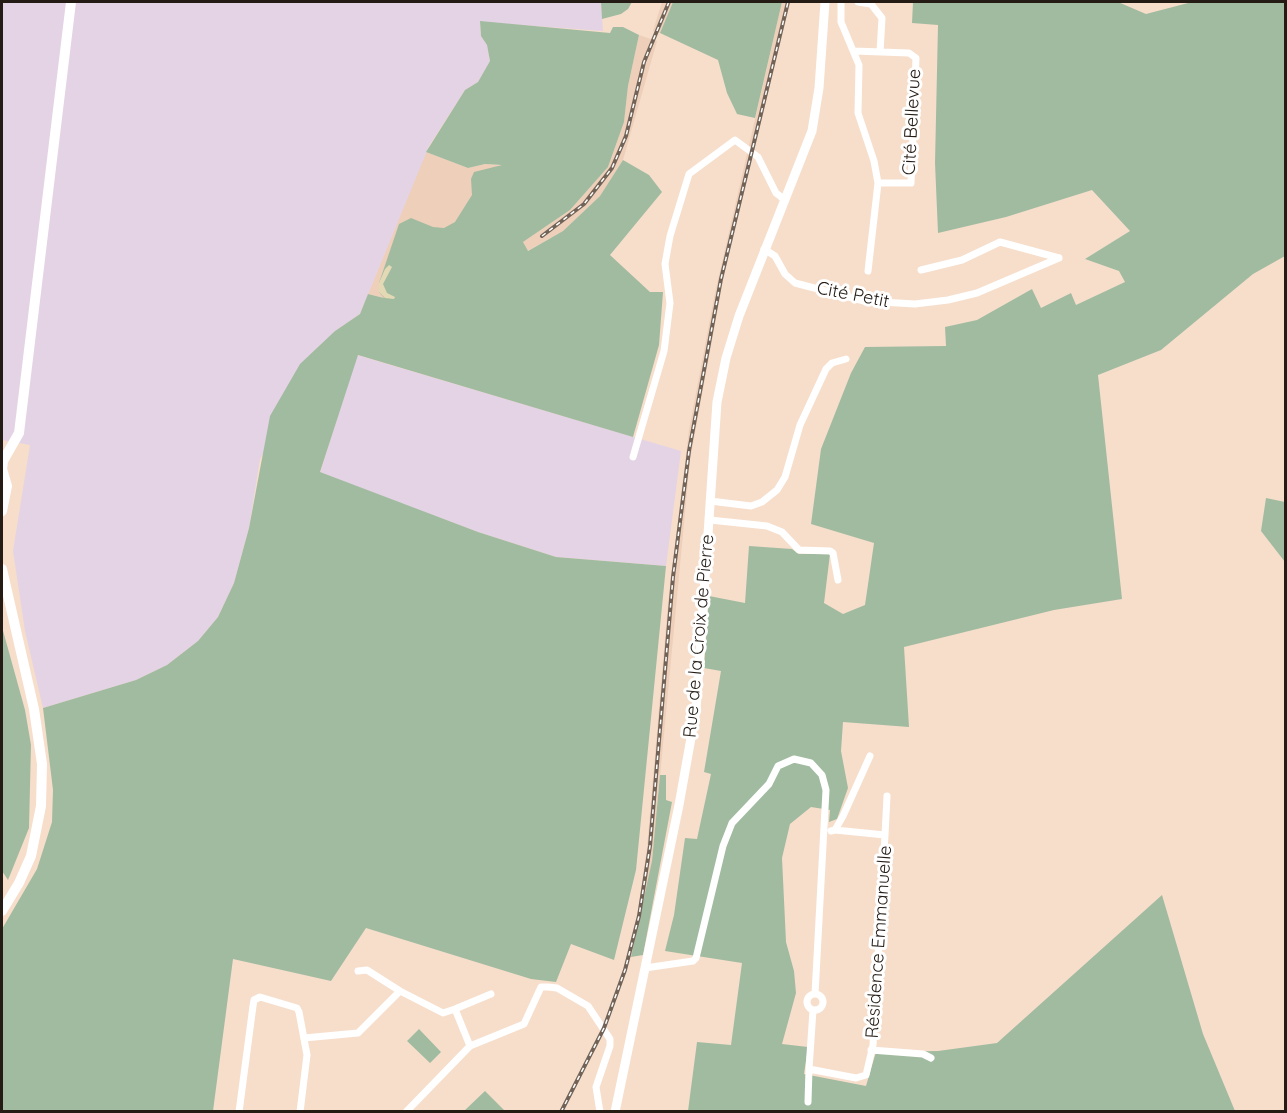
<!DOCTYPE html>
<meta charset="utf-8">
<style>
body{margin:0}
#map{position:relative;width:1287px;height:1113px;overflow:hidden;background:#f6decb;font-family:Quicksand,sans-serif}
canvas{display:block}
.frame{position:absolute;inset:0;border:3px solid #231b14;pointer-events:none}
</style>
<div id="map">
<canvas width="1287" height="1113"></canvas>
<div class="frame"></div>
</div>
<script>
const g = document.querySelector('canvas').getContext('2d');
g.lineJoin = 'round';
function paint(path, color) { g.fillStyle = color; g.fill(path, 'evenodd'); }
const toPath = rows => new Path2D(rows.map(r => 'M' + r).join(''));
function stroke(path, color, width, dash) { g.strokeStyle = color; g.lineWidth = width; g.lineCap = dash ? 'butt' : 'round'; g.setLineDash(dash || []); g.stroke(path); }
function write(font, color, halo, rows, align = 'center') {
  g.font = font + ' Quicksand,sans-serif'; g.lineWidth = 6; g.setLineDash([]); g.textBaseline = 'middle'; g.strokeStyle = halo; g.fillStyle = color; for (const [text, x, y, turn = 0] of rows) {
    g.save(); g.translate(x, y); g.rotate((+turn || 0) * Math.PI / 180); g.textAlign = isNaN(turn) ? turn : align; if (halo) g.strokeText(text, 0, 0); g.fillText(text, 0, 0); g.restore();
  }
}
const built = toPath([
 [662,2,673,2,660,33,653,31],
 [782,2,790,2,725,270,690,460,652,861,638,937,631,957,626,958,638,911,647,848,668,603,689,430,715,293],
 [639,35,657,41,623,160,600,196,563,231,527,251,523,242,570,210,608,167,624,122,628,86],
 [426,152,468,168,485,164,548,170,385,298,368,294]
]);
const industrial = toPath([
 [2,2,601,2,603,31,480,22,481,36,487,45,490,61,478,82,465,90,429,146,360,314,335,331,260,459,249,528,234,583,218,617,198,641,167,665,136,680,43,708,25,631,13,551,30,445,2,440],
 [357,355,681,451,666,566,556,557,478,532,320,473]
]);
const green = toPath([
 [601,2,632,2,628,9,621,14,602,19],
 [673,2,782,2,755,118,737,114,727,93,718,60,660,33],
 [913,2,1118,2,1146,14,1192,2,1285,2,1285,256,1253,274,1161,350,1098,375,1122,599,1054,610,904,647,909,727,843,722,841,751,848,788,837,819,829,822,830,810,811,807,790,824,782,858,786,942,794,971,796,993,782,1044,808,1047,804,1074,866,1086,876,1052,938,1051,997,1043,1162,895,1203,1034,1235,1111,688,1111,697,1042,731,1045,742,963,665,951,674,915,685,838,697,839,711,774,704,772,721,671,704,668,709,596,745,603,749,546,792,549,799,554,830,554,824,603,843,614,865,605,874,543,811,524,821,449,851,373,865,347,946,346,945,327,977,320,1032,289,1041,308,1071,293,1076,305,1125,282,1119,271,1085,259,1130,231,1092,190,1006,217,938,233,935,163,938,25,912,23],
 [480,21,610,33,613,27,623,27,639,35,628,86,624,122,608,167,570,210,523,242,528,251,563,231,600,196,623,160,649,175,662,192,610,255,650,292,663,292,659,345,633,437,358,355,320,472,478,532,556,557,666,566,636,870,614,960,571,944,556,982,531,979,366,928,331,981,233,959,213,1111,2,1111,2,929,37,869,52,822,53,790,43,708,136,680,167,665,198,641,218,617,234,583,249,528,270,416,300,364,335,331,360,314,368,294,384,298,379,292,379,283,399,224,411,218,433,227,444,228,455,222,472,195,471,179,474,172,502,165,485,164,468,168,426,152,465,90,478,82,490,61,487,45,481,36],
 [1266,498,1285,502,1285,562,1261,531],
 [2,627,25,710,31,745,29,828,8,880,2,871],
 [660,775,666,775,666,800,672,802,643,955,631,957,652,861],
 [419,1029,441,1052,430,1063,407,1041],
 [485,1091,505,1111,464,1111]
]);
const sand = toPath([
 [389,265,392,267,383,284,387,293,395,297,394,299,385,298,379,292,379,283,385,269]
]);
const street = toPath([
 [841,2,841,22,859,65,858,113,874,161,878,183,868,271],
 [858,2,871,4,882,18,880,52],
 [854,51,909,53,916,58,911,183,878,183],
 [764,249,775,256,785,274,795,283,864,301,915,304,948,300,977,293,1059,258],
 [921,270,962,260,1000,242,1059,258],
 [633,457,664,351,670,303,665,264,670,236,689,174,735,140,758,157,776,193,785,200],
 [710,501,751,506,762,502,777,490,785,477,800,425,826,369,832,363,846,359],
 [710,520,767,526,782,532,799,550,830,551,833,553,838,580],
 [831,831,835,830,843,816,870,756],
 [885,835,887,796],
 [645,968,693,961,696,958,723,846,732,823,769,784,778,766,794,759,811,763,822,775,826,790,815,994],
 [358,971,367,970,400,991,443,1013,455,1009,470,1046],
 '807 1002a8 8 0 1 1 16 0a8 8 0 1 1-16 0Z',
 [455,1009,491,994],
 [813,1010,809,1069,856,1078,866,1075,873,1045,885,835,835,830],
 [304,1038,358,1033,400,991],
 [871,1050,923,1054,931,1058],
 [808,1102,809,1069],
 [239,1112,253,1006,254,1000,260,997,297,1008,299,1012,307,1055,300,1112],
 [406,1112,470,1046,524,1024,541,987,548,987,557,988,588,1006,610,1039,610,1046,596,1087,600,1112]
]);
const secondary = toPath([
 [615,1112,679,805,696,710,717,402,726,358,739,316,812,131,819,88,825,2]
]);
const primary = toPath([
 [2,469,7,486,2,511],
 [2,470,3,461,19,433,71,2],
 [2,569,34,709,42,764,41,806,31,856,19,883,2,911]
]);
const rail = toPath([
 [542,236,584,204,612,168,626,136,644,62,669,2],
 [561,1112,604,1028,625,970,639,916,650,846,673,577,689,451,721,279,788,2]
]);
const streetNames = [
 ["Cité Bellevue",912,122,-87],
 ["Cité Petit",853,295,11],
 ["Rue de la Croix de Pierre",699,636,-85],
 ["Résidence Emmanuelle",879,942,-86]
];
paint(built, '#eecfb9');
paint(industrial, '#e4d3e4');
paint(green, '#a1bba0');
paint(sand, '#e3d9b4');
stroke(street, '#fff', 7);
stroke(secondary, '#fff', 9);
stroke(primary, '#fff', 10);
stroke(rail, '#716357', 4);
stroke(rail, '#fff', 1.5, [4.5]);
write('18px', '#231b14', '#fff', streetNames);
</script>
